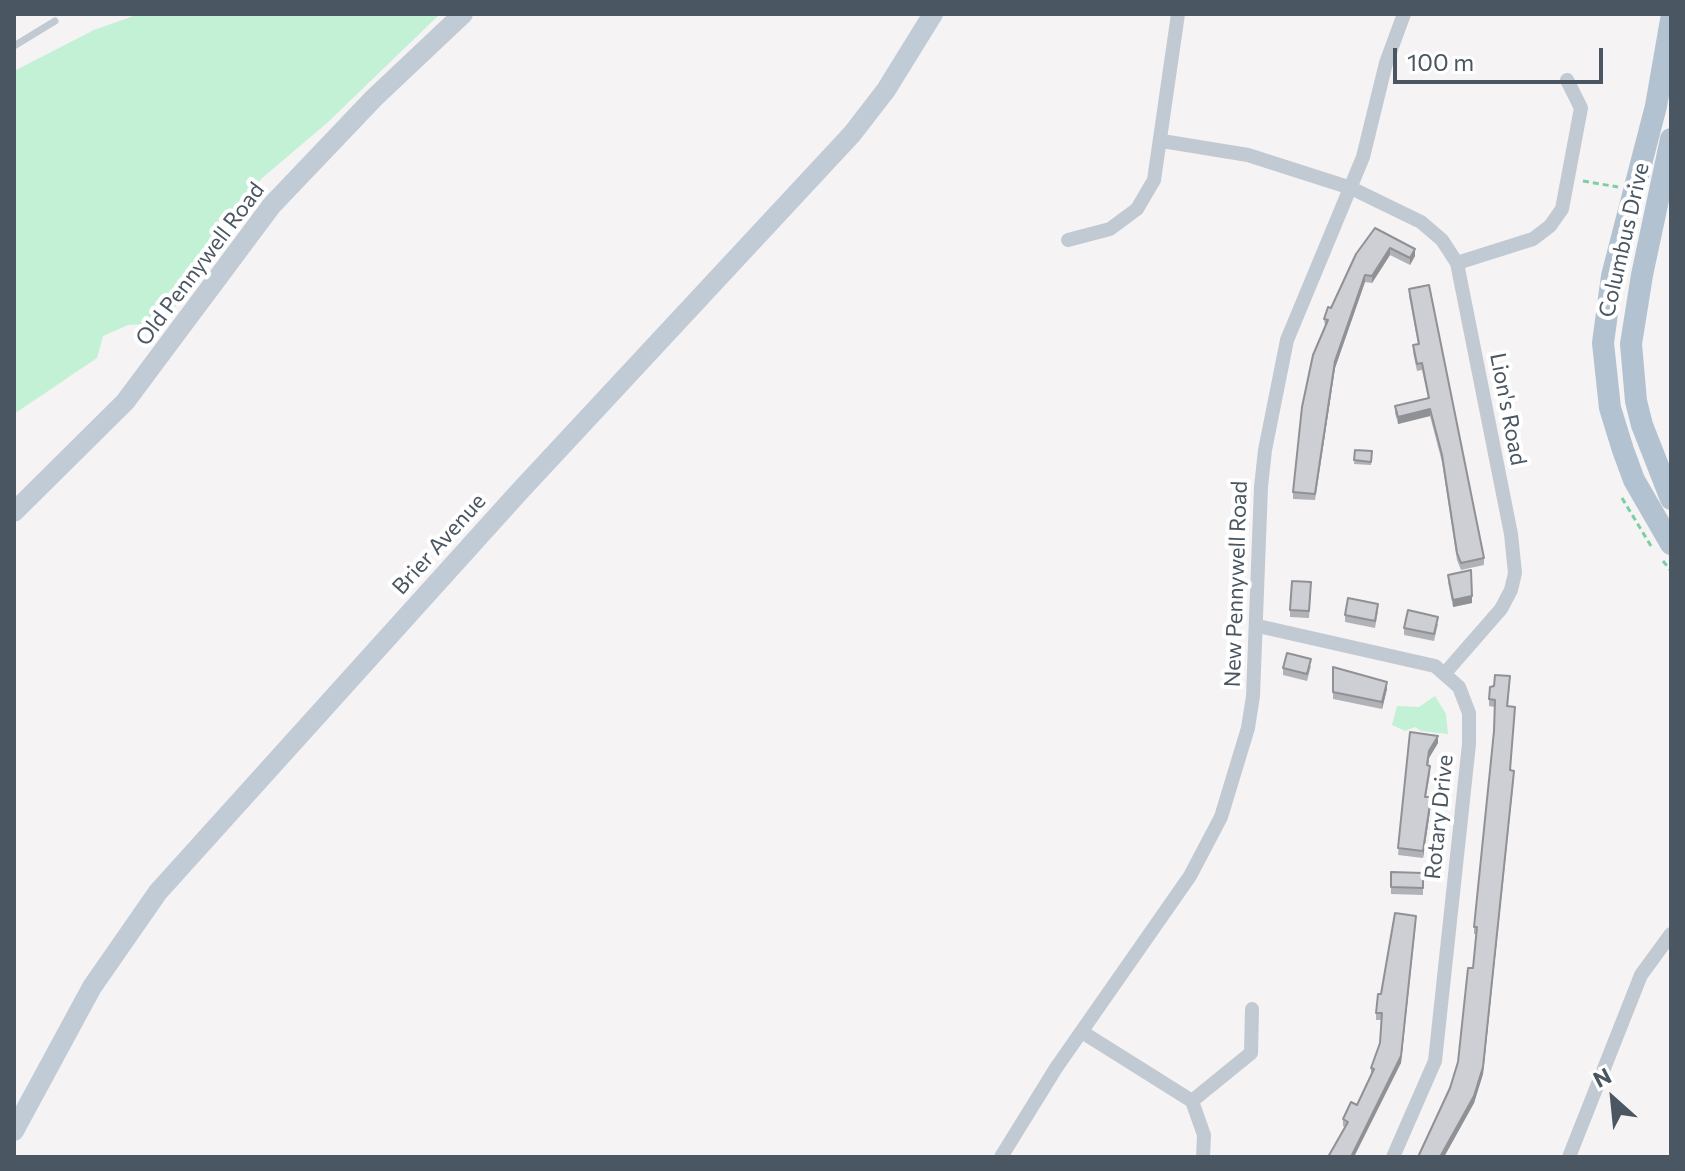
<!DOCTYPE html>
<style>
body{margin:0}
#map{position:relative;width:1685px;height:1171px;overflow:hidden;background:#f5f3f3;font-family:Commissioner,sans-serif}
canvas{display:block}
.frame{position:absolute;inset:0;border:16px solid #4a5661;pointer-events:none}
.north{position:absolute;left:1573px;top:1059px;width:80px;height:80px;-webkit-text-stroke:6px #fff;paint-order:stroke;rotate:333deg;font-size:22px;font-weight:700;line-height:32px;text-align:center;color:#4a5661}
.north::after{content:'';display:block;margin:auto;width:28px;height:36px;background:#4a5661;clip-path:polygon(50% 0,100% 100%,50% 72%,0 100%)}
.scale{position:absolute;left:1393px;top:48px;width:210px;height:36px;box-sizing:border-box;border:4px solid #4a5661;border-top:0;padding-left:10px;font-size:24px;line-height:28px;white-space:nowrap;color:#4a5661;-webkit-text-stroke:6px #fff;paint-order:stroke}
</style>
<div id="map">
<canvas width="1685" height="1171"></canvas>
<div class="frame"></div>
<div class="north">N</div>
<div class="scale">100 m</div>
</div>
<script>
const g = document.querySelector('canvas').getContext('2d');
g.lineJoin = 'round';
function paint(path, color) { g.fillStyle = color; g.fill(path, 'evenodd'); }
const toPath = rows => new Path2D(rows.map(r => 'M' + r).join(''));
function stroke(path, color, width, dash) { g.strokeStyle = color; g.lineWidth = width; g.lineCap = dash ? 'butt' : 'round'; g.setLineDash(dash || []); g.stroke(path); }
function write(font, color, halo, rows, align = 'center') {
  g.font = font + ' Commissioner,sans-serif'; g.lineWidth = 8; g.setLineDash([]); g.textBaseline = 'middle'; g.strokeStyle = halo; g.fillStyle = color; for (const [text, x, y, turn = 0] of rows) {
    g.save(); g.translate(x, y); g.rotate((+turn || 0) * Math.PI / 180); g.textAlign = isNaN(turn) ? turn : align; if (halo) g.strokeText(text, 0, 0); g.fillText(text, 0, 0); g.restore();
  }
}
const green = toPath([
 [139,14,440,14,327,123,261,179,195,281,163,323,128,325,103,336,97,358,14,414,14,71,94,30],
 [1435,696,1446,714,1448,734,1421,731,1415,727,1405,731,1392,725,1397,706,1419,707]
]);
const path = toPath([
 [1583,181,1618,187],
 [1622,498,1651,546],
 [1663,561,1671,571]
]);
const lane = toPath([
 [14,46,55,21]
]);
const street = toPath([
 [1162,141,1248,155,1351,188,1421,222,1442,240,1457,263,1511,534,1515,573,1511,590,1501,609,1446,672],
 [1068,240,1110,229,1137,209,1154,180,1178,14],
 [1457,263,1533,239,1550,226,1562,209,1581,108,1567,80],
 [1258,626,1435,666,1459,687,1469,713,1469,744,1435,1061,1393,1157],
 [1082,1032,1192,1101,1204,1135,1203,1157],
 [1192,1101,1251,1053,1252,1009],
 [1001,1157,1056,1068,1190,876,1221,817,1248,728,1253,696,1261,487,1265,450,1287,340,1363,157,1386,63,1404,14],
 [1569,1157,1641,975,1671,934]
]);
const secondary = toPath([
 [14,512,125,402,272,205,374,98,463,14],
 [14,1131,92,987,158,892,519,492,852,134,886,90,933,14]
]);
const primary = toPath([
 [1671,20,1656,106,1612,276,1603,343,1610,408,1623,450,1634,480,1671,544],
 [1671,139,1642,275,1631,344,1636,401,1642,425,1671,499]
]);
const wall = toPath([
 [1375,228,1415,256,1410,265,1390,255,1372,283,1365,282,1335,368,1315,500,1293,499,1293,492,1325,326,1324,319],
 [1409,289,1484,558,1484,565,1461,570,1457,560,1442,462,1430,416,1398,424,1395,413,1395,406,1428,398,1422,370,1417,371,1413,352,1413,345,1418,344,1409,296],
 [1355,450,1372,451,1371,465,1354,464],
 [1448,575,1472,603,1453,607,1448,582],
 [1311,589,1309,618,1290,617,1290,610],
 [1378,611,1375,628,1345,622,1345,615],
 [1438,624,1434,641,1404,635,1404,628],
 [1311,666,1307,681,1283,675,1283,668],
 [1333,667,1387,689,1382,709,1333,699],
 [1510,683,1508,706,1511,770,1514,778,1483,1074,1474,1103,1444,1157,1418,1157,1450,1088,1458,1062,1473,968,1476,934,1474,934,1474,927,1494,731,1495,707,1489,706,1489,699],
 [1410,732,1438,743,1429,758,1428,765,1430,773,1426,797,1431,804,1423,858,1398,855],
 [1391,872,1423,873,1423,895,1391,894],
 [1416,923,1401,1063,1345,1127,1343,1126,1343,1119,1357,1105,1371,1075,1371,1068,1380,1043,1381,1020,1376,1020,1376,1013,1381,994]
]);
const shadedWall = toPath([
 [1390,248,1390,255,1372,283,1372,276],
 [1415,249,1415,256,1410,265,1410,258],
 [1365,275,1365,282,1335,368,1315,500,1335,361],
 [1430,409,1430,416,1398,424,1398,417],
 [1472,596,1472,603,1453,607,1453,600],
 [1387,682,1387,689,1382,709,1382,702],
 [1438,736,1438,743,1429,758,1427,772,1429,751],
 [1514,771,1483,1074,1474,1103,1444,1157,1440,1157],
 [1431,797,1431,804,1423,858,1423,851],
 [1416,916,1401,1063,1354,1157,1351,1157]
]);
const building = toPath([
 [1375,228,1415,249,1410,258,1390,248,1372,276,1365,275,1335,361,1315,494,1293,492,1302,407,1313,355,1328,320,1324,319,1328,307,1331,308,1356,254,1375,228],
 [1429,285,1484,558,1461,563,1457,553,1442,455,1430,409,1398,417,1395,406,1429,398,1422,363,1417,364,1413,345,1419,344,1409,289,1429,285],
 [1355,450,1372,451,1371,462,1354,460,1355,450],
 [1471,570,1472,596,1453,600,1448,575,1471,570],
 [1292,581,1311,582,1309,611,1290,610,1292,581],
 [1348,598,1378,604,1375,621,1345,615,1348,598],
 [1408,610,1438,617,1434,634,1404,628,1408,610],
 [1287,653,1311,659,1307,674,1283,668,1287,653],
 [1333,667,1387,682,1382,702,1333,692,1333,667],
 [1495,675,1510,676,1507,706,1515,707,1510,770,1514,771,1483,1067,1474,1096,1440,1157,1418,1157,1450,1088,1458,1062,1468,968,1473,968,1477,927,1474,927,1494,731,1495,700,1489,699,1490,687,1494,686,1495,675],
 [1410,732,1438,736,1429,751,1427,765,1430,766,1425,797,1431,797,1423,851,1398,848,1410,732],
 [1391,872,1423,873,1423,888,1391,887,1391,872],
 [1395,913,1416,916,1401,1056,1351,1157,1328,1157,1348,1122,1343,1119,1351,1102,1357,1105,1374,1069,1371,1068,1380,1043,1382,1013,1376,1013,1378,994,1381,994,1395,913]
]);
const streetNames = [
 ["Columbus Drive",1624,240,-77],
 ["Old Pennywell Road",200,264,-53],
 ["Lion's Road",1508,409,79],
 ["Brier Avenue",439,544,-48],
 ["New Pennywell Road",1236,584,-88],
 ["Rotary Drive",1439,817,-84]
];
paint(green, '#c3f1d5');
stroke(path, '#7ad0a6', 3, [6, 4]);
stroke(lane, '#c1cad2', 7);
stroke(street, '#c1cad2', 14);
stroke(secondary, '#c1cbd6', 20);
stroke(primary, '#b3c2d1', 22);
paint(wall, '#b0b2b7');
paint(shadedWall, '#909195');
paint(building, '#cdcfd5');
stroke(building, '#909195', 2);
write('22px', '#4a5661', '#fff', streetNames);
</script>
